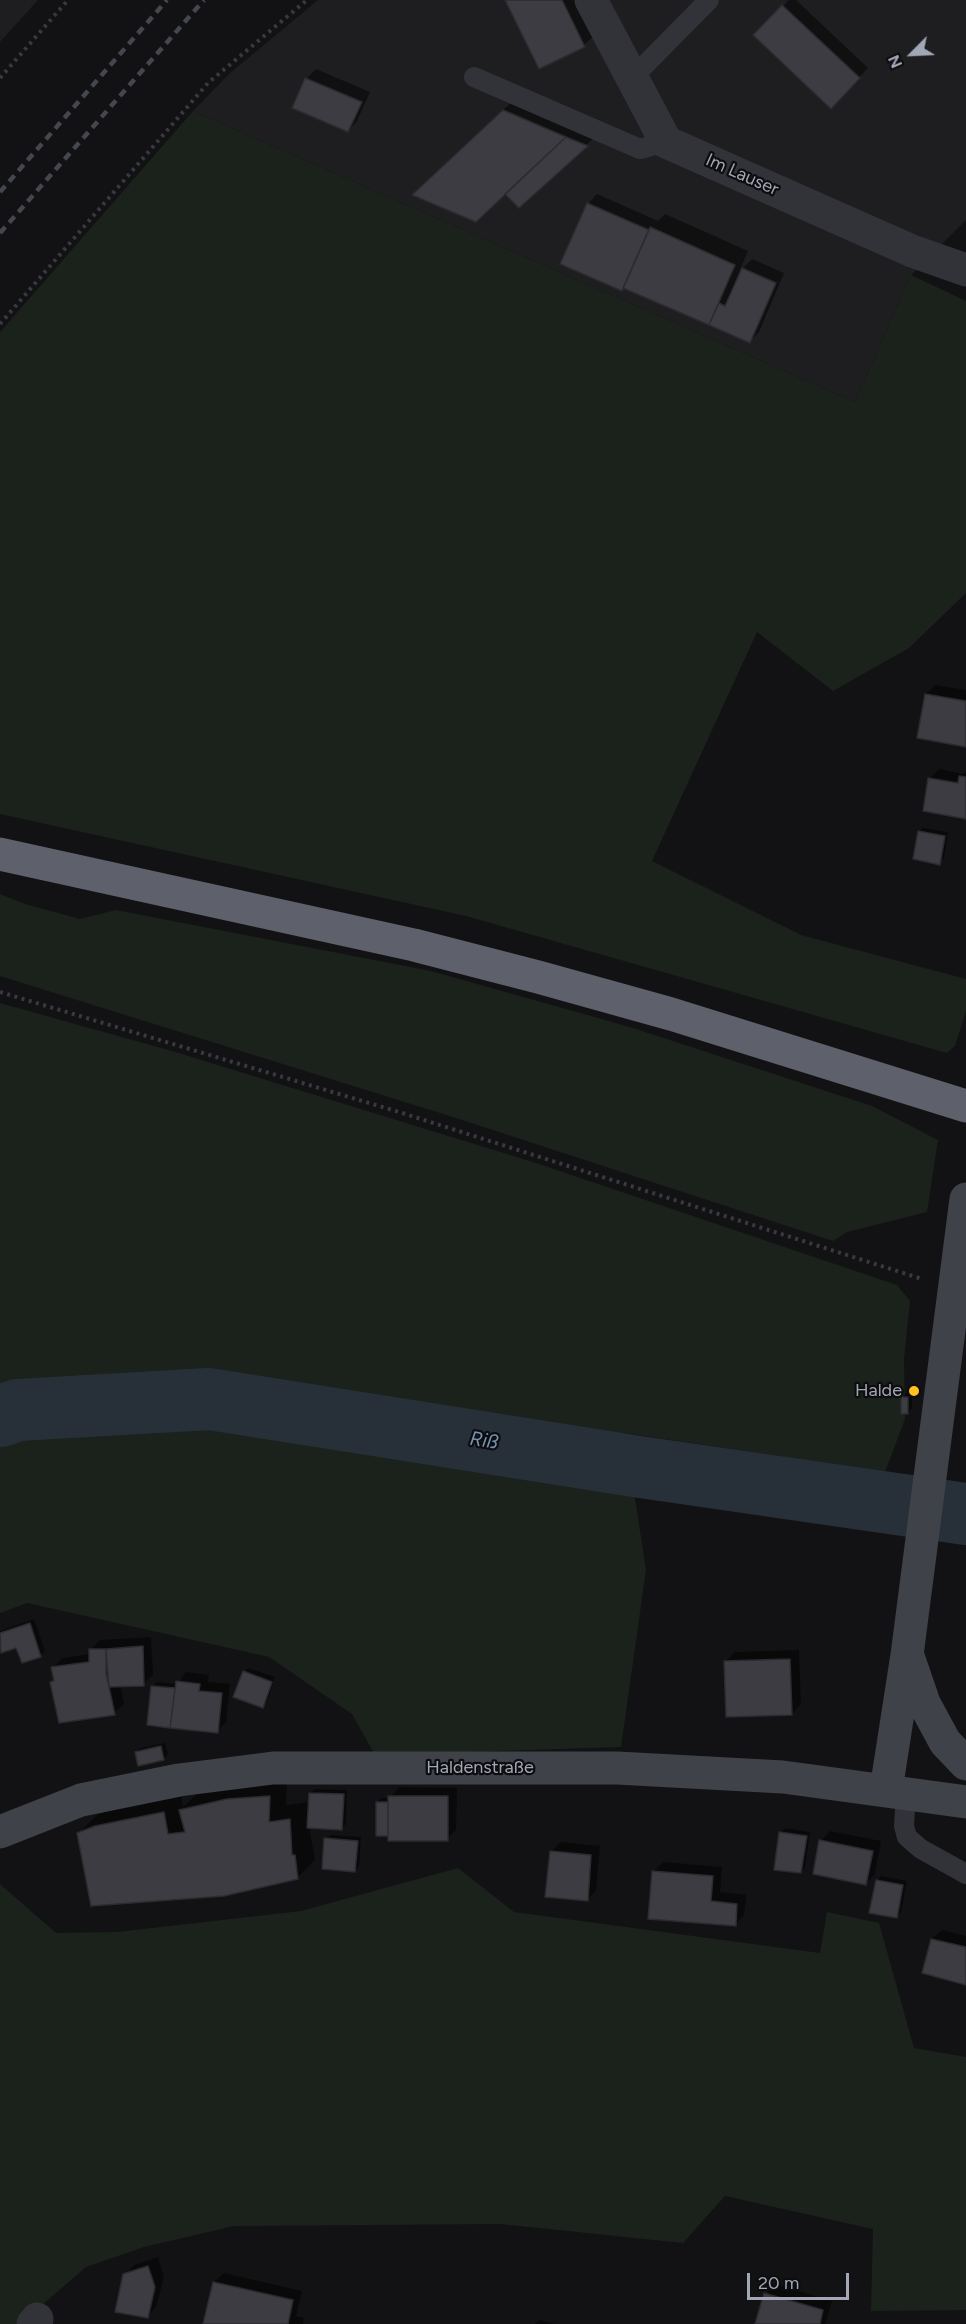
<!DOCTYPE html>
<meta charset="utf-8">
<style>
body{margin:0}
#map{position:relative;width:966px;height:2324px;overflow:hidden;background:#121214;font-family:Figtree,sans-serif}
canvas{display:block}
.north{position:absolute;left:882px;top:24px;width:60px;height:60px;-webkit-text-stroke:4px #0d0d0f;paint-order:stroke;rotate:246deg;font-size:16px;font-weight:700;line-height:24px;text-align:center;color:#a2a7b6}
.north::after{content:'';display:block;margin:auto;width:21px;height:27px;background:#a2a7b6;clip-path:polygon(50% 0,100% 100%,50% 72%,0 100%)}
.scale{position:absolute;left:747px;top:2273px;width:102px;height:27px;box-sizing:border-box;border:3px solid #a2a7b6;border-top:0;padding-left:8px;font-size:18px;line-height:21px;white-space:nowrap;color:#a2a7b6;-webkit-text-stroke:4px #0d0d0f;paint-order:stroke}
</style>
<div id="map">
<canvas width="966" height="2324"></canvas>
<div class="north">N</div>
<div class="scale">20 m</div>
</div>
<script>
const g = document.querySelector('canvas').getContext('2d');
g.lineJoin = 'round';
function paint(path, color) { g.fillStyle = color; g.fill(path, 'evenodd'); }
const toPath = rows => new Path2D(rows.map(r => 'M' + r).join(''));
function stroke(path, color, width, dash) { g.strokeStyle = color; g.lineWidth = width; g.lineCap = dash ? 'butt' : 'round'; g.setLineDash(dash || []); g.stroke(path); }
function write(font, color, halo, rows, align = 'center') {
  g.font = font + ' Figtree,sans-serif'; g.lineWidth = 4.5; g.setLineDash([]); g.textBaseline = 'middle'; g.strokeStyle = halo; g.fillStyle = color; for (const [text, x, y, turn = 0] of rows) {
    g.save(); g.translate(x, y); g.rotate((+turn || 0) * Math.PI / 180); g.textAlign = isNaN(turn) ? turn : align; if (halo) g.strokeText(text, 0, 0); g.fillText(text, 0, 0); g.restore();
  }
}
const built = toPath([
 [0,0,38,0,0,42],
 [318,0,966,0,966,220,911,275,855,402,193,111,229,74]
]);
const green = toPath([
 [193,111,855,402,911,275,966,301,966,593,909,648,833,691,757,632,652,861,801,935,966,979,966,1011,955,1046,947,1053,466,916,0,814,0,332],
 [0,894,25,904,80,919,116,910,431,971,630,1027,872,1106,938,1140,927,1212,847,1232,833,1241,456,1118,0,976],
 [0,1003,172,1051,533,1162,897,1285,910,1301,904,1360,905,1419,885,1472,625,1433,646,1570,621,1747,375,1755,352,1714,269,1657,27,1603,0,1613],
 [458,1868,514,1912,820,1953,827,1912,879,1923,914,2048,966,2057,966,2310,871,2311,873,2229,725,2196,683,2243,500,2224,234,2226,144,2247,86,2267,20,2324,0,2324,0,1884,56,1933,117,1932,301,1911]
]);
const shadow = toPath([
 [506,0,583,0,598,32,584,45,540,67],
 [789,0,796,0,868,68,831,107,755,35],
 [316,69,370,92,357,121,348,131,306,79],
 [518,96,596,136,519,206,505,192,427,181],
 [597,194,658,221,665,214,748,251,739,272,752,259,784,273,759,332,749,342,709,324,588,204],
 [935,685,966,690,966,745,926,694],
 [939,769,963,774,966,771,966,818,929,779],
 [923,828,948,832,944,858,939,863,919,832],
 [907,1393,912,1393,912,1408,908,1413,902,1398],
 [34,1619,45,1651,40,1655,17,1646,2,1652,0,1631],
 [151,1637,153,1675,143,1684,120,1685,124,1704,114,1713,52,1683,55,1680,53,1668,62,1658,90,1654,90,1650,100,1640],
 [799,1650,801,1704,792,1714,725,1662,735,1652],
 [248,1668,275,1677,267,1702,262,1706,244,1672],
 [186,1672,209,1675,208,1682,230,1684,226,1722,217,1731,149,1724,153,1686,157,1682,177,1684],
 [165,1743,168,1754,163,1759,136,1752,141,1748],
 [287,1779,286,1805,310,1802,311,1793,315,1789,347,1790,346,1824,341,1828,309,1826,315,1860,297,1878,79,1833,97,1815,114,1809,181,1795,183,1807,199,1792],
 [399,1787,457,1788,456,1830,447,1839,377,1802,382,1798,390,1798],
 [785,1828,810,1832,805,1867,801,1872,781,1833],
 [830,1831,881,1841,875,1874,866,1883,821,1841],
 [330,1835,361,1837,359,1866,355,1871,326,1839],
 [560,1842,600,1846,596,1890,587,1900,551,1852],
 [663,1862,722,1867,720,1892,746,1895,744,1915,735,1925,653,1872],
 [881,1876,907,1881,901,1912,897,1916,877,1881],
 [942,1930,966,1936,966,1983,924,1972,932,1939],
 [158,2257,164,2277,156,2307,147,2317,125,2275,134,2265],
 [224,2273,302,2291,296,2316,304,2318,303,2324,205,2324,214,2282],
 [775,2284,832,2301,825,2324,757,2324,766,2294],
 [539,2320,555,2324,535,2324]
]);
const river = toPath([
 [0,1416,18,1410,209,1399,640,1467,966,1514]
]);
const building = toPath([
 [505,0,562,0,585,47,539,69,505,0],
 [782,5,860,78,831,109,753,35,782,5],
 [305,78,362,102,348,132,292,108,305,78],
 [503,110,566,137,476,222,412,195,503,110],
 [566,137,588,146,519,208,505,194,566,137],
 [587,203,649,230,622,291,560,264,587,203],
 [650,227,735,265,709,325,623,288,650,227],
 [742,268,776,283,750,343,709,325,719,303,725,306,742,268],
 [925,694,966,701,966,747,917,738,925,694],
 [959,776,966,777,966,819,923,811,928,778,958,783,959,776],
 [918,831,945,836,940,865,913,859,918,831],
 [901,1397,908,1397,908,1414,901,1414,901,1397],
 [30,1623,41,1657,22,1663,16,1648,1,1653,0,1633,30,1623],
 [143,1646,144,1686,109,1687,106,1649,143,1646],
 [89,1649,106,1649,106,1673,115,1715,59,1723,50,1682,54,1681,51,1667,89,1662,89,1649],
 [790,1659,792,1715,726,1717,724,1661,790,1659],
 [243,1671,272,1682,263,1708,233,1697,243,1671],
 [176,1681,200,1684,199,1691,222,1693,218,1733,170,1728,176,1681],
 [151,1686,175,1688,170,1728,147,1725,151,1686],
 [161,1746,164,1760,138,1766,135,1752,161,1746],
 [309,1793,344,1794,342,1830,307,1828,309,1793],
 [270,1796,269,1822,290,1819,292,1855,295,1855,298,1879,224,1896,91,1906,77,1833,95,1826,164,1812,168,1834,185,1832,179,1810,227,1799,270,1796],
 [388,1796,448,1796,448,1841,388,1841,388,1796],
 [376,1802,388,1802,388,1836,376,1836,376,1802],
 [779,1832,807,1836,801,1873,774,1870,779,1832],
 [324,1838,358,1841,355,1872,322,1869,324,1838],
 [819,1840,873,1851,866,1885,813,1874,819,1840],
 [550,1851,591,1855,588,1901,545,1897,550,1851],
 [652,1871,713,1876,711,1901,737,1904,736,1926,648,1919,652,1871],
 [876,1880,903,1885,897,1918,869,1913,876,1880],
 [931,1939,966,1947,966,1985,922,1973,931,1939],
 [148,2266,155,2287,148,2318,115,2312,123,2274,148,2266],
 [213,2282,293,2300,288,2324,203,2324,213,2282],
 [764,2293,823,2310,820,2324,755,2324,764,2293]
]);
const path = toPath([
 [0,78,68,0],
 [0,324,208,83,307,0],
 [0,992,399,1112,922,1279]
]);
const lane = toPath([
 [474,77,640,149,666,142],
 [632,78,709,0],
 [906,1793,904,1826,907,1837,921,1849,966,1874]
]);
const street = toPath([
 [591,0,666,142,912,251,966,270],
 [33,2324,37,2319]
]);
const secondary = toPath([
 [909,1659,924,1703,945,1742,966,1764],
 [886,1790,907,1655,966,1199],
 [0,1832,81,1800,179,1780,273,1768,617,1768,783,1777,966,1802]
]);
const highway = toPath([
 [0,854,414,945,538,977,671,1014,966,1106]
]);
const rail = toPath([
 [0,192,167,0],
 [0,233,204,0]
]);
const markers = [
 [914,1391,6,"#ffc31f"]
];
const streetNames = [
 ["Im Lauser",742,175,24],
 ["Haldenstraße",480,1768]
];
const poiNames = [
 ["Halde",902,1391]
];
const waterNames = [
 ["Riß",484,1441,9]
];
paint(built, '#1e1e21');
paint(green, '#1a221b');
paint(shadow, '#0007');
stroke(river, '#273039', 62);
paint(building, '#3c3c42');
stroke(building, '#2c2c30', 1.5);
stroke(path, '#383a40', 4, [3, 4.5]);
stroke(lane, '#323339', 20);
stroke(street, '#323339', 33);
stroke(secondary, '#404249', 33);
stroke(highway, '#5e606b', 33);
stroke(rail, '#45474e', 4.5, [8, 6]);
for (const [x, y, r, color] of markers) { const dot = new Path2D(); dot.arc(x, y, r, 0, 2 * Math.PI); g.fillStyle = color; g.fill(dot); stroke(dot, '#0d0d0f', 2); }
write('18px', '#a2a7b6', '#0d0d0f', streetNames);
write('18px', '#a2a7b6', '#0d0d0f', poiNames, 'right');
write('italic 20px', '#7492b5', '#0d0d0f', waterNames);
</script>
